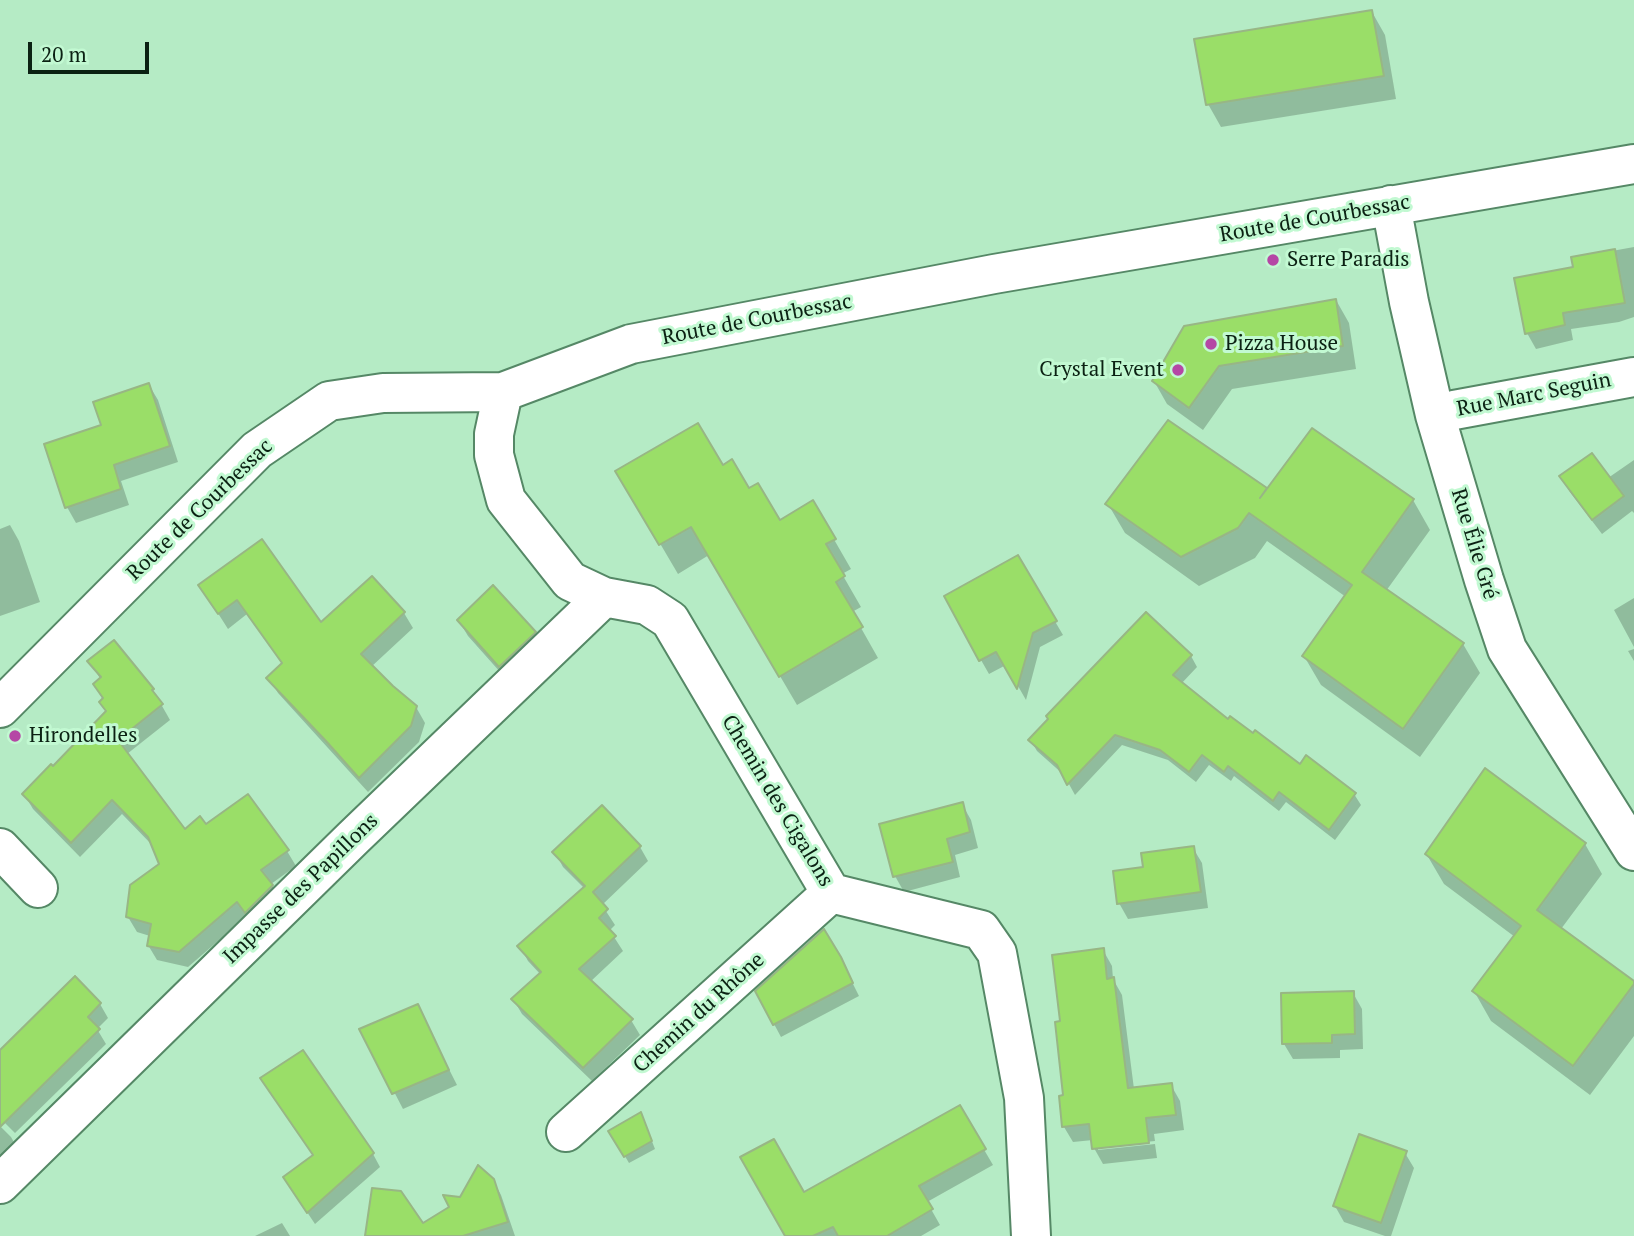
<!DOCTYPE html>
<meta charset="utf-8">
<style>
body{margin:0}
#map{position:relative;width:1634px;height:1236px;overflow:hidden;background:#b5ebc5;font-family:"PT Serif",serif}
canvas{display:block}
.scale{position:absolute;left:28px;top:42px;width:121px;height:32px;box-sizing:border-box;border:4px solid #0b2113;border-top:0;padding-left:9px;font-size:21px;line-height:24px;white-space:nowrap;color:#0b2113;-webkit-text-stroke:5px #c2f9d2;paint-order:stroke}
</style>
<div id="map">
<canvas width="1634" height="1236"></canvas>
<div class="scale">20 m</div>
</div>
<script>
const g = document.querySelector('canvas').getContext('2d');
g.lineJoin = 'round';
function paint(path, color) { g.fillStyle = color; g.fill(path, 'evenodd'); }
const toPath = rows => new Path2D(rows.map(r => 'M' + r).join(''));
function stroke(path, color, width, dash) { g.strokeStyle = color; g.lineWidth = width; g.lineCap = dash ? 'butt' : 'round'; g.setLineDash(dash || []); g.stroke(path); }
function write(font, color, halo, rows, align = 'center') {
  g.font = font + ' "PT Serif",serif'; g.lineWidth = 6; g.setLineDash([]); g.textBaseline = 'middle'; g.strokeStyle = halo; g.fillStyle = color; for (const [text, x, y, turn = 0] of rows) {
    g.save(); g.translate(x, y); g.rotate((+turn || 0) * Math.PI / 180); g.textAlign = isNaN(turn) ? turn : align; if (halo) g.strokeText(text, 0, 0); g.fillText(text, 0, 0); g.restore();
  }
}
const shadow = toPath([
 [1372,12,1385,35,1396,99,1221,127,1208,104],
 [1634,247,1634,317,1619,322,1571,329,1573,340,1536,349,1527,333,1575,268,1573,258],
 [1336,300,1349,323,1356,369,1232,389,1203,430,1167,404,1154,381],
 [149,385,158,400,178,462,121,481,129,505,76,523,67,507,103,427],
 [1634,460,1634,513,1632,511,1602,534,1570,492,1561,477,1608,478],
 [722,467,748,490,779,523,813,503,851,569,842,574,861,607,852,612,878,658,797,705,709,555,678,574,618,472],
 [1265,490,1267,492,1413,500,1430,530,1386,591,1463,644,1480,673,1420,757,1321,685,1304,656,1346,597,1267,541,1255,558,1199,586,1125,533,1108,504],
 [10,525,19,541,40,602,0,616,0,529],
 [1017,557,1063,635,1040,647,1026,700,1006,665,989,674,981,660],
 [200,585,321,624,404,613,413,628,371,667,416,707,425,723,419,742,368,792,278,693,269,678,283,665,247,614,228,629],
 [1634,598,1634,647,1614,610],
 [459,621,535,633,544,648,509,682,468,636],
 [114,642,153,690,170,720,127,754,185,831,205,826,287,851,296,866,271,884,281,901,247,916,188,967,157,960,148,945,150,936,137,932,128,917,161,864,154,847,122,814,80,857,33,809,24,794,53,769,107,713,101,702,103,700,95,685,101,680,90,662],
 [1634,649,1634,661,1628,651],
 [1191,656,1197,667,1181,684,1229,721,1300,767,1354,794,1361,805,1335,840,1286,802,1279,811,1234,776,1231,781,1209,765,1196,782,1168,760,1122,745,1075,795,1064,775,1037,751,1031,741],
 [962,804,971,820,978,848,955,855,960,877,904,892,895,876],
 [1585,844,1602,874,1561,929,1634,984,1634,1036,1590,1095,1491,1021,1474,991,1515,937,1444,884,1427,855],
 [640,847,648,861,602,905,615,925,609,931,614,937,623,951,590,982,631,1020,640,1035,592,1081,522,1014,513,999,541,975,528,961,520,946,585,889,563,867,555,852],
 [1193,848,1202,863,1208,908,1128,919,1119,903,1145,868],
 [1103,950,1112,966,1113,979,1122,995,1134,1089,1171,1085,1180,1101,1184,1130,1154,1134,1155,1141,1098,1147,1098,1150,1155,1144,1157,1158,1103,1164,1094,1148,1093,1140,1073,1142,1064,1127,1065,1097,1062,1023],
 [840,958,859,996,781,1037,774,1024],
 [75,978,100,1004,108,1018,97,1029,106,1044,15,1133,0,1118,0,1053],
 [1353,993,1362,1009,1363,1049,1340,1050,1340,1058,1293,1059,1284,1044],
 [417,1006,457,1085,403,1109,362,1030],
 [959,1107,993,1165,927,1202,940,1225,921,1236,787,1236,804,1194],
 [644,1121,655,1149,629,1163,610,1131],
 [0,1126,11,1137,15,1144,0,1158],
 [1405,1153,1414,1168,1391,1236,1385,1236,1344,1222,1335,1206],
 [373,1154,380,1167,315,1224,293,1191],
 [493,1180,501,1195,515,1236,367,1236,423,1225,451,1208,461,1198],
 [282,1223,290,1236,255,1236]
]);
const building = toPath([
 [1372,10,1384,76,1206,105,1194,39,1372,10],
 [1615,249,1625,303,1563,313,1565,325,1525,334,1514,278,1573,267,1571,257,1615,249],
 [1336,299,1343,346,1219,366,1189,408,1152,381,1184,326,1336,299],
 [149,383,170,446,114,465,121,489,65,508,44,444,101,425,93,402,149,383],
 [1168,420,1267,488,1260,498,1312,428,1414,499,1362,572,1464,643,1403,729,1302,656,1352,585,1249,513,1238,528,1181,557,1105,504,1168,420],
 [698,423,723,465,732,459,749,488,758,483,780,520,813,500,836,539,826,544,845,576,836,582,863,627,779,677,691,527,659,545,615,471,698,423],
 [1592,453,1624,496,1592,520,1559,476,1592,453],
 [262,539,321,622,372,576,405,612,361,654,393,686,417,706,411,726,359,778,326,741,266,678,282,663,237,600,218,614,198,585,262,539],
 [1018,555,1057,621,1033,633,1017,689,996,652,979,661,944,596,1018,555],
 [493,585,536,632,499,667,457,620,493,585],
 [1146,612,1192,655,1173,675,1228,719,1230,716,1253,733,1255,730,1300,764,1306,755,1356,793,1329,830,1279,792,1273,801,1228,766,1224,772,1202,755,1189,772,1160,750,1115,735,1067,785,1057,765,1028,740,1048,719,1046,716,1146,612],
 [114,640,154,689,152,690,163,704,118,740,185,829,200,816,206,824,248,794,289,850,261,870,273,885,245,913,237,902,179,952,147,946,151,924,126,917,130,885,159,864,148,837,112,800,71,843,22,794,51,764,53,766,106,711,99,702,103,698,93,684,101,677,87,661,114,640],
 [1485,768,1586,843,1537,910,1634,981,1634,984,1573,1066,1472,991,1521,926,1425,854,1485,768],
 [963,802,970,832,947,839,953,862,893,877,879,824,963,802],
 [602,805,641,846,593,892,608,909,599,918,616,936,579,969,633,1019,583,1068,511,999,541,972,517,946,585,886,552,852,602,805],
 [1194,846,1201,892,1117,904,1113,871,1143,867,1141,853,1194,846],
 [824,929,841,957,853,983,773,1025,755,991,824,929],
 [1104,948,1107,979,1114,977,1128,1088,1172,1083,1176,1115,1146,1118,1149,1143,1092,1149,1089,1124,1062,1127,1059,1096,1063,1095,1055,1022,1060,1021,1052,955,1104,948],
 [75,976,101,1003,88,1017,100,1029,0,1127,0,1050,75,976],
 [1354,991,1355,1034,1332,1035,1332,1043,1282,1044,1281,993,1354,991],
 [418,1004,449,1070,392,1094,359,1029,418,1004],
 [303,1050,374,1153,307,1213,283,1177,313,1155,260,1078,303,1050],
 [960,1105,986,1149,919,1186,933,1209,887,1236,838,1236,833,1227,813,1236,785,1236,740,1157,774,1139,804,1192,960,1105],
 [641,1112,652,1141,624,1157,608,1131,641,1112],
 [1359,1134,1407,1151,1381,1223,1333,1206,1359,1134],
 [478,1165,494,1179,508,1222,463,1236,365,1236,372,1188,401,1191,423,1223,449,1207,443,1195,460,1197,478,1165]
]);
const minor = toPath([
 [1391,205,1409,302,1435,415,1484,580,1507,649,1634,851],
 [503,392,494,434,494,455,506,500,570,581,604,597,647,605,670,620,831,893,981,930,997,953,1024,1098,1031,1236],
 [1435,415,1454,410,1634,377],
 [0,708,257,450,329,401,383,393,503,392,631,344,994,274,1634,164],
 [0,848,38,888],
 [566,1132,831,893],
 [0,1184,353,838,604,597]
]);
const markers = [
 [1273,260,7,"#b547a5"],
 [1211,344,7,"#b547a5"],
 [1178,370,7,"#b547a5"],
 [15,736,7,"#b547a5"]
];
const streetNames = [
 ["Route de Courbessac",1315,219,-10],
 ["Route de Courbessac",757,320,-11],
 ["Rue Marc Seguin",1534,395,-11],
 ["Route de Courbessac",200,510,-44],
 ["Rue Élie Gré",1474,544,73],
 ["Chemin des Cigalons",777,801,59],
 ["Impasse des Papillons",301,889,-44],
 ["Chemin du Rhône",699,1013,-42]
];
const poiNames = [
 ["Serre Paradis",1287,260],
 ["Pizza House",1225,344],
 ["Crystal Event",1164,370,"right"],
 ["Hirondelles",29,736]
];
paint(shadow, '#0003');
paint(building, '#9ade68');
stroke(building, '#98b685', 2);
stroke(minor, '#586', 42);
stroke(minor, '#fff', 38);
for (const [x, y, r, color] of markers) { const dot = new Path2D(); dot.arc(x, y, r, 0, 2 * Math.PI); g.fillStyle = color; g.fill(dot); stroke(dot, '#c2f9d2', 2.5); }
write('21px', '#0b2113', '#c2f9d2', streetNames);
write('21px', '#0b2113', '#c2f9d2', poiNames, 'left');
</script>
